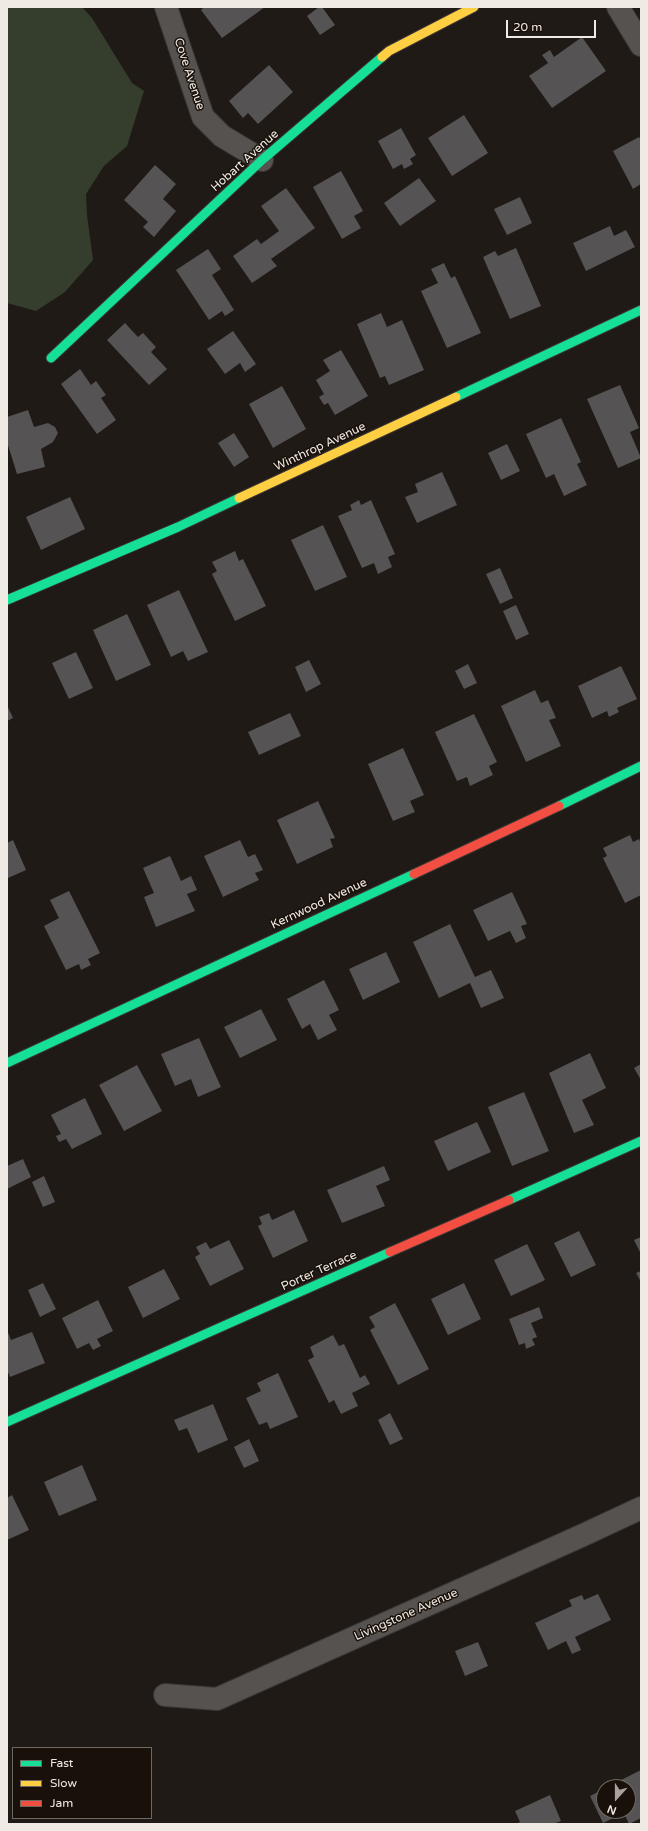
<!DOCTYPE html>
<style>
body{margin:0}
#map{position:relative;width:648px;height:1831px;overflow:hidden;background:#1f1a16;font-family:"Varela Round",sans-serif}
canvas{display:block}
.frame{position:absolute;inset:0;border:8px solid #f0eae5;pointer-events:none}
.legend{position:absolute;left:12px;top:1747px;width:140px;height:72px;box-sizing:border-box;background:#191109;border:1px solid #6f6861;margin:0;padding:5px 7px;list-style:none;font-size:12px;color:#f0eae5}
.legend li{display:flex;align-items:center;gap:8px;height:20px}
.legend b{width:20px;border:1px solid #6f6861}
.north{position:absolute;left:596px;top:1779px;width:40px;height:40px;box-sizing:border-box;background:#191109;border:1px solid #6f6861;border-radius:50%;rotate:201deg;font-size:11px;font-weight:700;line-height:16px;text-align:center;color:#f0eae5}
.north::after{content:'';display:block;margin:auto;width:14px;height:18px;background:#a7a19d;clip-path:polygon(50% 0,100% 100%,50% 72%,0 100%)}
.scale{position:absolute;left:506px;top:20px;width:90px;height:18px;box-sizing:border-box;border:2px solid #f0eae5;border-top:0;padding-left:5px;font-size:12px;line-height:14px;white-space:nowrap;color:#f0eae5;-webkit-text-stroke:3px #191109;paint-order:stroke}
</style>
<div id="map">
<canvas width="648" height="1831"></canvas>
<div class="frame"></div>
<ul class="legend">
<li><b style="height:5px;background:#16e098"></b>Fast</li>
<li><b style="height:5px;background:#ffcf43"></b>Slow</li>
<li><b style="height:5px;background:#f24e42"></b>Jam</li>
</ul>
<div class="north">N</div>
<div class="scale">20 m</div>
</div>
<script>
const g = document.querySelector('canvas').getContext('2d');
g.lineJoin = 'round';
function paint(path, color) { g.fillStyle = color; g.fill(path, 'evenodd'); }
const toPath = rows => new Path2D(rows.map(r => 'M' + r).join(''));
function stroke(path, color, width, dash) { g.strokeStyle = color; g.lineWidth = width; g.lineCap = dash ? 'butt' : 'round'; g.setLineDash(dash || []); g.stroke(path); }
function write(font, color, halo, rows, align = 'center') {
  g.font = font + ' "Varela Round",sans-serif'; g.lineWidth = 3; g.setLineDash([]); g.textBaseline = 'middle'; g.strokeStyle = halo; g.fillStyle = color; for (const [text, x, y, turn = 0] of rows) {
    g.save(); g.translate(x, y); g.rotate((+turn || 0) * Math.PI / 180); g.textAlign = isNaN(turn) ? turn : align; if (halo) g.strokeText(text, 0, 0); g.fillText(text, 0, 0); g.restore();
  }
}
const green = toPath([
 [7,7,82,7,92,18,132,83,144,91,127,146,104,166,86,194,87,215,93,260,65,292,36,311,7,303]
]);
const building = toPath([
 [204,7,265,7,222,38,201,10],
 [319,7,322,7,335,25,320,35,307,16],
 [582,37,606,71,552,108,529,76,548,63,542,55,550,50,554,57],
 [269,65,293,92,258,124,248,113,243,118,229,101],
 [464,115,488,153,452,176,428,138],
 [401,128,416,155,410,159,413,164,404,169,402,164,393,169,378,141],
 [639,137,641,140,641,184,633,189,613,151],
 [155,165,176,184,163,199,176,211,154,237,143,227,148,222,124,200],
 [341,171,363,211,354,216,361,228,342,239,313,187],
 [419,178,436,201,400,226,384,203],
 [286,188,315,228,271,259,277,266,252,283,233,256,257,239,261,244,279,231,261,206],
 [520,197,532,223,507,235,494,209],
 [610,226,614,236,626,230,635,247,586,271,573,243],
 [516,248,541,306,510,319,483,257,495,251,498,256],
 [208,249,221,269,212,275,234,310,225,316,222,311,209,320,176,270],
 [444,263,451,278,455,276,481,333,447,348,421,291,438,283,431,269],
 [381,313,387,327,402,320,424,370,389,385,385,376,380,378,357,324],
 [125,323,138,337,143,333,156,347,151,352,167,369,149,385,107,340],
 [233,331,256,364,245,372,240,363,225,374,207,349],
 [341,350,368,396,335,415,328,403,324,405,319,397,324,394,316,380,330,371,323,360],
 [80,369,91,385,96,381,106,395,101,398,116,420,97,434,61,384],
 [620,385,639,428,630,432,641,458,618,468,587,399],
 [282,386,306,429,273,448,249,404],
 [28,410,34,427,48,423,55,427,58,433,53,442,41,449,45,467,17,474,7,442,7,417],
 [561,418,581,462,577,464,587,485,564,496,554,474,546,478,526,434],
 [234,433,249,457,234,467,218,443],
 [507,444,520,471,501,480,488,453],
 [442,472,457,505,417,523,405,497,418,492,415,484],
 [70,497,85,529,41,550,26,517],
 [359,500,361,505,371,500,395,554,388,557,392,567,378,574,374,563,362,568,338,516,352,510,350,505],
 [323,525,347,577,315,591,291,540],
 [235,551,239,561,243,559,266,606,235,621,212,574,217,571,212,562],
 [500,568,513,598,500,604,486,574],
 [179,590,208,652,188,661,183,651,171,657,147,605],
 [516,605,529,634,516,640,503,611],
 [127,614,151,665,116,681,93,630],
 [76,652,93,688,69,699,52,663],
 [309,660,321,684,306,692,295,667],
 [468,664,477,683,464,689,455,671],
 [621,666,637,699,617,708,619,712,609,717,607,711,592,718,578,686],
 [535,690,541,703,548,700,556,718,549,720,561,746,526,762,501,706],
 [7,705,13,718,7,721],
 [290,713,301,736,259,755,248,732],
 [474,714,497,762,489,766,493,775,470,786,467,777,457,781,435,732],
 [403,748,424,795,410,801,415,812,393,821,368,764],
 [318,801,335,838,330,839,333,847,297,864,277,820],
 [630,835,633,842,639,839,641,844,641,895,625,903,603,858,607,856,603,848],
 [13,840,26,870,8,878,7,843],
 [240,840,248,857,255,854,263,870,255,873,259,880,223,897,204,856],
 [170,856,181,881,191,876,197,890,187,894,195,911,156,927,144,897,154,893,143,868],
 [69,891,100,953,88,959,91,965,81,970,79,964,66,970,44,926,59,918,50,900],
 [512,892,527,924,521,926,526,938,516,943,510,931,488,941,473,910],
 [450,924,475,977,491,970,504,998,481,1008,470,983,439,998,413,942],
 [386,952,400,982,363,1000,349,969],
 [324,980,339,1010,329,1015,337,1030,318,1040,310,1024,302,1029,287,999],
 [261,1009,277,1040,240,1058,224,1027],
 [199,1038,221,1087,198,1097,191,1079,175,1086,161,1054],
 [590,1053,606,1088,582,1100,594,1125,574,1133,549,1073],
 [641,1064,641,1080,634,1068],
 [137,1065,162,1111,124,1131,99,1085],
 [524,1092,549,1151,512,1166,488,1107],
 [85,1098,102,1134,72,1149,66,1139,59,1142,56,1136,61,1134,51,1115],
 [477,1122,491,1152,448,1171,434,1141],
 [23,1159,31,1177,7,1189,7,1166],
 [384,1166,390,1180,376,1186,385,1206,342,1223,327,1190],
 [44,1176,55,1202,43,1207,32,1182],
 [294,1210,308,1241,273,1258,258,1226,262,1224,259,1217,269,1213,272,1220],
 [579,1231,596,1265,571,1277,554,1243],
 [641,1237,641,1254,634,1240],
 [229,1240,244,1269,210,1286,195,1257,200,1254,196,1247,206,1242,210,1249],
 [527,1244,545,1280,511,1296,494,1260],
 [164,1269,180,1299,143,1318,128,1287],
 [641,1271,641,1282,636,1273],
 [43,1283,56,1309,40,1317,28,1290],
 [464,1283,481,1319,448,1335,431,1299],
 [98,1300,113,1331,97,1339,101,1346,93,1350,89,1343,77,1349,62,1318],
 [395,1303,429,1369,398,1385,370,1330,375,1327,369,1317],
 [539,1307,543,1318,531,1323,537,1337,532,1339,535,1345,526,1349,525,1343,519,1345,509,1319],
 [7,1330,11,1340,32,1332,45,1363,10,1377,7,1370],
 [333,1335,339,1346,344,1344,360,1378,365,1375,370,1384,352,1393,358,1406,341,1414,334,1400,329,1403,308,1360,314,1357,310,1347],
 [278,1373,298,1417,270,1429,267,1422,259,1425,246,1398,261,1391,257,1383],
 [213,1404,228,1440,198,1453,187,1428,179,1431,174,1420],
 [390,1413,403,1439,390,1445,378,1420],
 [249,1439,259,1461,244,1468,234,1447],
 [82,1465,97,1500,59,1516,44,1482],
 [12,1495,29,1530,7,1540,7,1498],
 [598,1594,611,1620,575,1637,581,1650,572,1654,566,1641,548,1650,535,1623,572,1606,569,1600,582,1595,584,1600],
 [478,1642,488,1666,465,1676,455,1651],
 [641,1770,641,1818,629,1824,624,1813,603,1823,590,1796,604,1789,604,1811,628,1811,628,1787,607,1787],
 [550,1795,561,1821,553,1824,516,1824,520,1822,515,1811]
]);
const street = toPath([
 [166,7,203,117,222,136,262,160],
 [618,7,641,45],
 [165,1695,217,1699,581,1536,641,1508]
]);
const fast = toPath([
 [51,358,262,160,382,57],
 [456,397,641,310],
 [7,600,178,527,239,498],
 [559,806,641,766],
 [7,1063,414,874],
 [509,1200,641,1141],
 [7,1422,390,1252]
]);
const slow = toPath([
 [382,57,389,51,474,7],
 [239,498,456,397]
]);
const jam = toPath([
 [414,874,559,806],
 [390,1252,509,1200]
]);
const streetNames = [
 ["Cove Avenue",189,74,72],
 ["Hobart Avenue",245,161,-42],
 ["Winthrop Avenue",320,447,-25],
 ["Kernwood Avenue",319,904,-25],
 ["Porter Terrace",319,1271,-24],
 ["Livingstone Avenue",406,1615,-24]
];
paint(green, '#353d2d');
paint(building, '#555354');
stroke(street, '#3a3634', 24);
stroke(fast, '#3a3634', 11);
stroke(slow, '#3a3634', 11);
stroke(jam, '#3a3634', 11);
stroke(street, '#56524f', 22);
stroke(fast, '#16e098', 9);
stroke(slow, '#ffcf43', 9);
stroke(jam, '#f24e42', 9);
write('12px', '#f0eae5', '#191109', streetNames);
</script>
